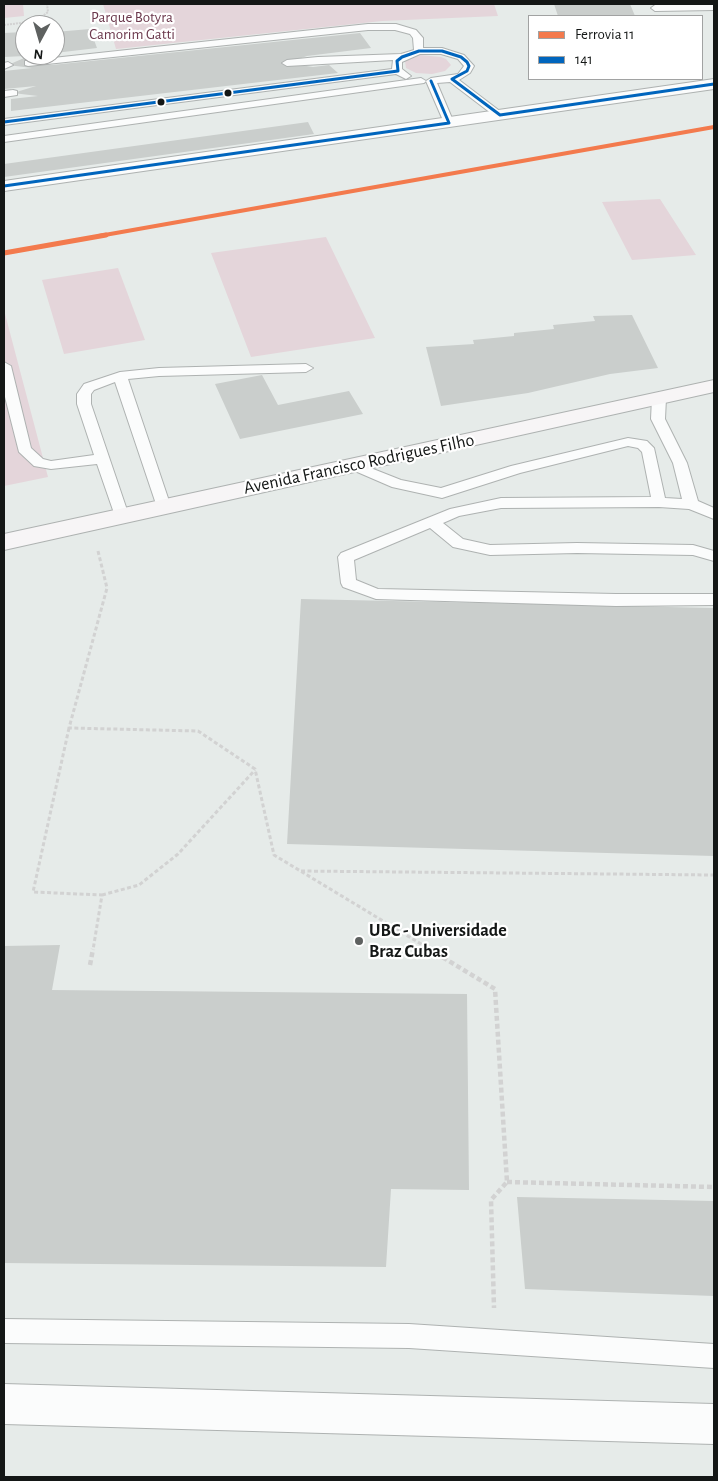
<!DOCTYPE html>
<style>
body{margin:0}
#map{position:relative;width:718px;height:1481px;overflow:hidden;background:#e6ebe9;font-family:"Alegreya Sans",sans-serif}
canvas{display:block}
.frame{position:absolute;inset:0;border:5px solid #141716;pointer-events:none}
.legend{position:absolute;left:528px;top:15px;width:175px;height:65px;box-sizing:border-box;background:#fff;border:1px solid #a1a2a2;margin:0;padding:6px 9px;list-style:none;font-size:15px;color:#141716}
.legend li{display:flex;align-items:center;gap:10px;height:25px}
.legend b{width:25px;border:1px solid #a1a2a2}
.north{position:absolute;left:15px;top:15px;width:50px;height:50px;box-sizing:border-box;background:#fff;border:1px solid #a1a2a2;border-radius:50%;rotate:186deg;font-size:14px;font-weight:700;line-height:20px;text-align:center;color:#141716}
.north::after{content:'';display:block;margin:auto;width:18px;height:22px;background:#5e6160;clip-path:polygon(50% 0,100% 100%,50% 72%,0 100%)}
</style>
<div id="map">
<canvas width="718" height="1481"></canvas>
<div class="frame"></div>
<ul class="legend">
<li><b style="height:6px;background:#f37a4d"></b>Ferrovia 11</li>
<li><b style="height:6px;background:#0065bd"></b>141</li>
</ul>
<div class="north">N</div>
</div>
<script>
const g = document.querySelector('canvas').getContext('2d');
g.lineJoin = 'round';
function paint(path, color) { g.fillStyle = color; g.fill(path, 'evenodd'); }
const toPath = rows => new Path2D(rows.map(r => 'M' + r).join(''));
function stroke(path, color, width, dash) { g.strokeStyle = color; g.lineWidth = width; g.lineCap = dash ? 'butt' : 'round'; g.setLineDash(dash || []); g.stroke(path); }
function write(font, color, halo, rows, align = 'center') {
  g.font = font + ' "Alegreya Sans",sans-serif'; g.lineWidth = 4.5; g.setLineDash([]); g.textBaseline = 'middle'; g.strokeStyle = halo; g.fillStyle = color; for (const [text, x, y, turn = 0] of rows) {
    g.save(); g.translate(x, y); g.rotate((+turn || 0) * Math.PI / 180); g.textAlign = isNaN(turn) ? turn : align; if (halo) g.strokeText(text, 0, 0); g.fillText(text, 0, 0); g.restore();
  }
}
const green = toPath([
 [4,4,23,4,24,16,4,18],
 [103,4,494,4,498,16,382,21,116,49],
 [420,55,441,57,446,59,451,65,445,71,432,74,416,73,406,68,405,61],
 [660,199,696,255,632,260,602,202],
 [326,237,375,338,251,357,211,253],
 [118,268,145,340,64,354,42,280],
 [4,310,48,477,4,486]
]);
const building = toPath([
 [554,4,630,4,635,16,558,16],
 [90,29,97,48,55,53,55,32],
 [24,32,25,56,4,57,4,33],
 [360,33,371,48,307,56,287,63,313,67,329,65,338,73,11,111,11,99,38,96,13,93,36,86,4,89,4,71,32,68,8,65,31,55,47,55,28,63,52,65],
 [308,122,314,134,4,177,4,164],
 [632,315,658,368,610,374,528,393,441,406,426,347,474,344,473,340,514,336,514,333,554,329,553,325,595,321,593,316],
 [262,375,278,405,349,391,363,414,240,439,215,384],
 [301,599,714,608,714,856,287,844],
 [60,945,52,990,467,994,469,1190,391,1189,386,1267,4,1263,4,946],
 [517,1197,714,1201,714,1296,525,1289]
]);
const pathFar2 = toPath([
 [4,25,36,21,48,12,47,4]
]);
const pathFar1 = toPath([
 [98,551,107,588,69,728,198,731,255,769,274,855,431,950],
 [69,728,33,892,102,895,93,950],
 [301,871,714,875],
 [102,895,139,885,178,854,255,770]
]);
const path = toPath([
 [429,949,495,989,507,1182,491,1200,494,1308],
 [90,965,93,949],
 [507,1182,714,1187]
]);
const service = toPath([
 [714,4,714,10,655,11,651,8,655,5,714,4],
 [368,24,396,24,416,30,423,38,423,48,442,48,464,55,474,66,470,73,459,80,505,115,500,118,496,117,450,82,437,83,454,123,453,125,445,125,426,81,431,78,458,74,464,66,458,59,441,54,420,54,402,62,402,69,411,76,406,79,396,74,4,125,4,119,392,69,393,60,287,66,282,63,287,60,318,57,401,54,414,50,413,38,410,34,395,30,368,30,28,66,25,65,25,61,368,24],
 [8,62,13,65,4,69,4,63,8,62],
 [421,78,426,81,424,83,4,142,4,136,421,78],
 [13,90,17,91,17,95,4,97,4,91,13,90],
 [4,362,11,366,31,448,43,459,51,461,94,455,77,404,77,394,84,384,120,372,159,368,306,364,313,368,306,372,159,376,128,379,171,507,169,510,164,512,159,510,157,507,115,382,94,390,91,394,91,404,129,516,127,519,122,521,117,519,115,516,97,464,51,469,34,466,19,452,4,393,4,362],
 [659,394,666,398,665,419,687,463,698,501,714,508,714,519,689,509,659,507,501,508,459,516,443,523,463,539,490,545,577,543,693,545,714,551,714,561,693,555,577,553,490,555,453,547,430,528,354,560,356,580,378,589,616,594,714,594,714,605,616,606,376,599,343,587,341,583,338,557,341,553,450,509,501,498,651,497,642,452,638,448,628,446,520,473,442,498,392,487,348,468,346,465,348,462,353,461,401,480,441,488,511,466,628,438,647,441,654,448,665,498,682,499,673,463,651,419,652,398,659,394],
 [4,1319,409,1324,714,1344,714,1368,409,1348,4,1343,4,1319]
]);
const minor = toPath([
 [714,79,714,89,4,191,4,181,714,79]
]);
const tertiary = toPath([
 [4,1384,714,1404,714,1444,4,1424,4,1384]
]);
const secondary = toPath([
 [714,380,714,392,4,550,4,534,714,380]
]);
const bus1 = toPath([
 [452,79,500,115,714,84],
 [4,122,398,71,397,61,402,57,419,51,442,51,461,57,467,62,469,66,467,71,452,79],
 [4,186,449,123,431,81]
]);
const rail1Far1 = toPath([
 [99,236,714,127]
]);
const rail1 = toPath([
 [4,253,106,235]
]);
const markers = [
 [228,93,4.5,"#141716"],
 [161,102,4.5,"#141716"],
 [359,941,5,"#5e6160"]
];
const farParknames = [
 ["Parque Botyra",132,17],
 ["Camorim Gatti",132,34]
];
const streetNames = [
 ["Avenida Francisco Rodrigues Filho",359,464,-12]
];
const poiNames = [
 ["UBC - Universidade",369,931],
 ["Braz Cubas",369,952]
];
paint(green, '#e4d5da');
paint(building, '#cacecc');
stroke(service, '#aeb2b1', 2);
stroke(minor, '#aeb2b1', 2);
stroke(tertiary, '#aeb2b1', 2);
stroke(secondary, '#aeb2b1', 2);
stroke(pathFar2, '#d2d2d2', 2, [2, 1]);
stroke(pathFar1, '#d2d2d2', 3, [4, 2.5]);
stroke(path, '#d2d2d2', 4.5, [5, 3]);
paint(service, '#fbfcfc');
paint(minor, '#fbfcfc');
paint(tertiary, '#fbfcfc');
paint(secondary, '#f7f5f6');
stroke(bus1, '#0065bd', 3);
stroke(rail1Far1, '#f37a4d', 4);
stroke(rail1, '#f37a4d', 5);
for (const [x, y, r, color] of markers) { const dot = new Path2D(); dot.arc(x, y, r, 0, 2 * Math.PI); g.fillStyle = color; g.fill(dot); stroke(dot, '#fff', 2); }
write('15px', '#6b384c', '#fff', farParknames);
write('18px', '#141716', '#fff', streetNames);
write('bold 18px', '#141716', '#fff', poiNames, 'left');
</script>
